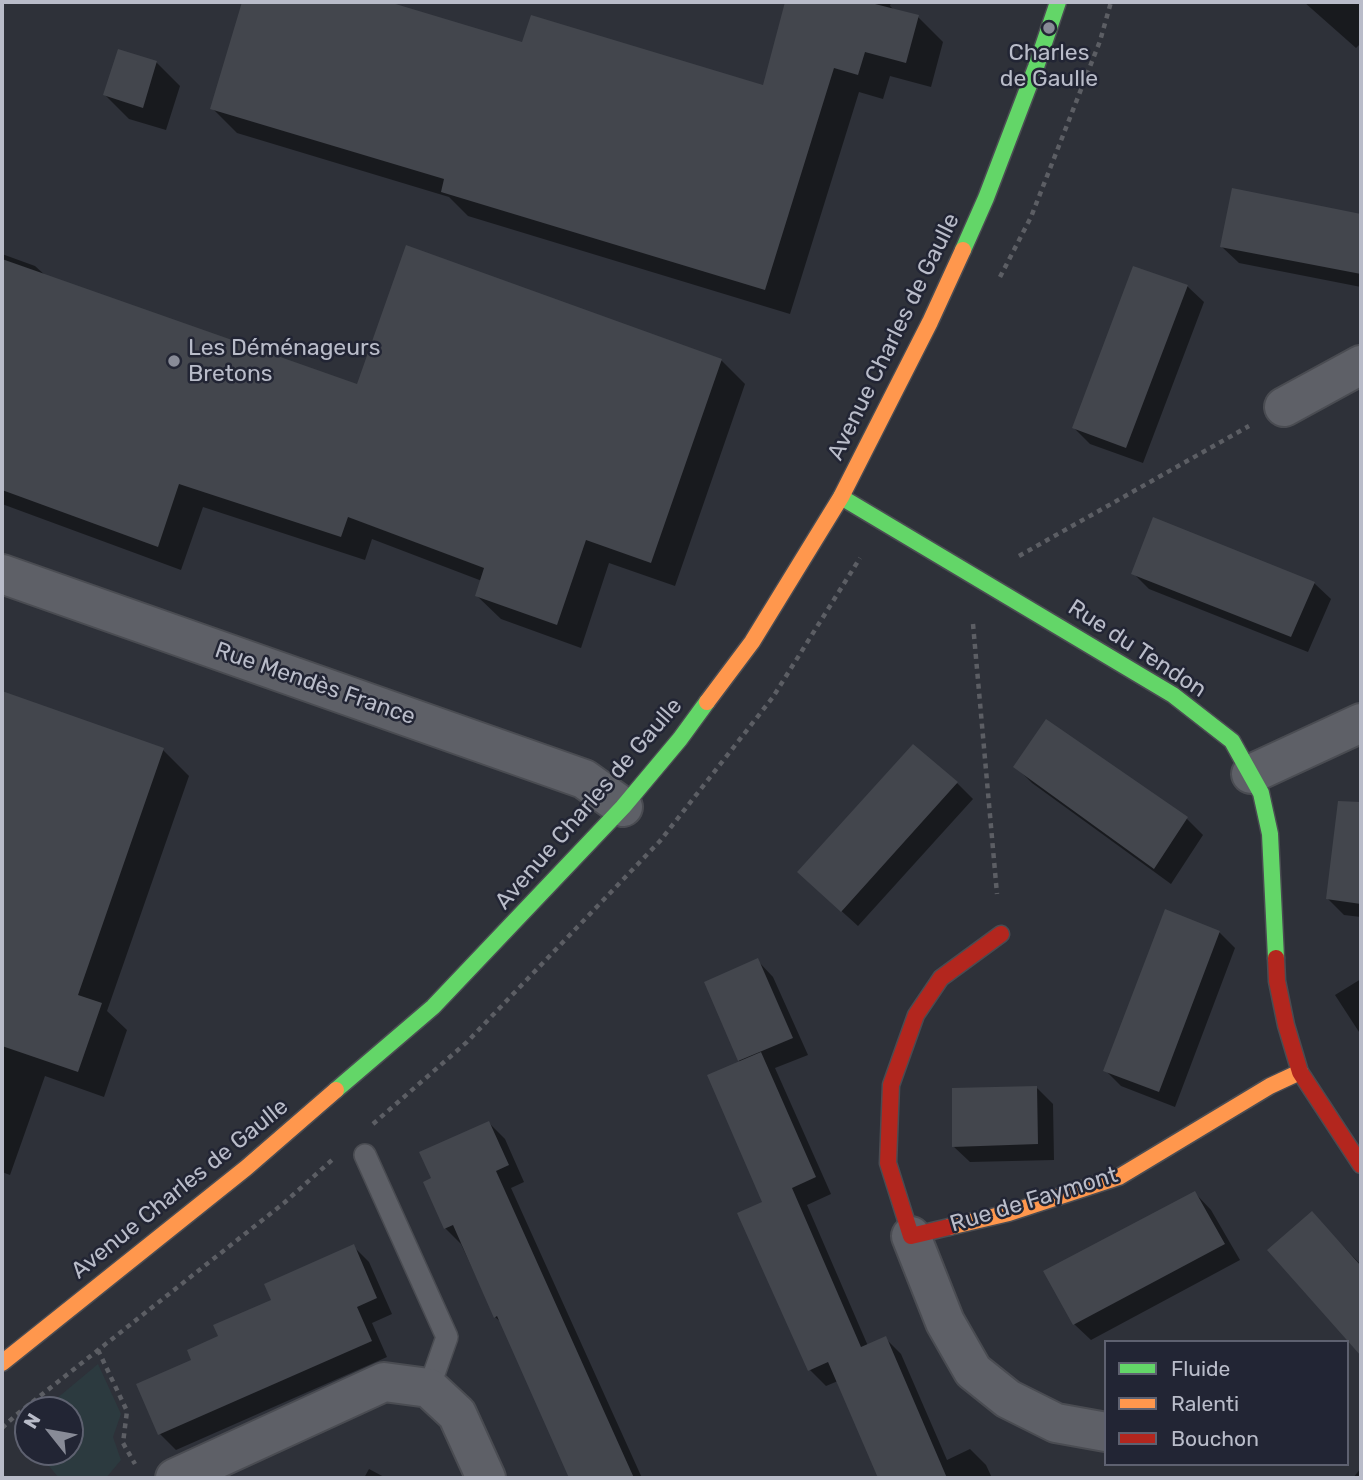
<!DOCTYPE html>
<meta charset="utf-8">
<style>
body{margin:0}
#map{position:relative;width:1363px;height:1480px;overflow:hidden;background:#2e3139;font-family:Rubik,sans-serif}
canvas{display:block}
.frame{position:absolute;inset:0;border:4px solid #b9bcc9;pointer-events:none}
.legend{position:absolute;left:1104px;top:1340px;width:245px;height:126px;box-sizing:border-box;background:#222534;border:2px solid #5e6170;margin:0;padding:9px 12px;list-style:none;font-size:21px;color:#b9bcc9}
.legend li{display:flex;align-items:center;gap:14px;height:35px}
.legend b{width:35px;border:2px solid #5e6170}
.north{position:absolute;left:14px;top:1396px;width:70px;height:70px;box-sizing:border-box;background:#222534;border:2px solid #5e6170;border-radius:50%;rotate:301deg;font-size:19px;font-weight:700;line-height:28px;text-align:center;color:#b9bcc9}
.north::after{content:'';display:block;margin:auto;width:24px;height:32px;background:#888b97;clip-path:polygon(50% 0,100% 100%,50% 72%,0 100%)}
</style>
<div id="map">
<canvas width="1363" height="1480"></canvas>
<div class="frame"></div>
<ul class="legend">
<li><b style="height:9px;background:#63d668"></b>Fluide</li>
<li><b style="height:9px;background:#ff974d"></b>Ralenti</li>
<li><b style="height:9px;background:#b3261e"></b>Bouchon</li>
</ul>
<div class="north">N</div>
</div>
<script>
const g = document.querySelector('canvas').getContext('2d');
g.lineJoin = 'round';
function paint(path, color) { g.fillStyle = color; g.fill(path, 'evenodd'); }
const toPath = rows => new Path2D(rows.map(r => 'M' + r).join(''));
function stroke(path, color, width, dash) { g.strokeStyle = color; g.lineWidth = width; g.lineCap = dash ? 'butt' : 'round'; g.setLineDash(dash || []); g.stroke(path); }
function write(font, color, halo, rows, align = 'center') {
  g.font = font + ' Rubik,sans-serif'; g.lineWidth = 5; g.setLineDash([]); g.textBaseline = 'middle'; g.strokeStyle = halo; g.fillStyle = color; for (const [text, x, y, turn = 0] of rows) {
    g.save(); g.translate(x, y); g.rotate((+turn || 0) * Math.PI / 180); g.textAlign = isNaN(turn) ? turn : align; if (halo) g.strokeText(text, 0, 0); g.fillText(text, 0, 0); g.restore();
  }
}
const green = toPath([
 [98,1364,121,1414,113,1437,121,1460,106,1478,59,1478,37,1452,70,1452,70,1410,43,1410]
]);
const shadow = toPath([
 [244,2,383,2,524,44,764,87,786,2,891,2,890,6,894,10,918,17,943,42,931,87,890,76,883,99,859,92,790,314,468,216,449,197,237,133,212,108],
 [1304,2,1361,2,1361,43,1356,48],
 [156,62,180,86,166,130,129,119,105,95],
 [1233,190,1361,216,1361,287,1239,263,1222,247],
 [2,254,35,266,46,276,358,386,721,360,745,384,675,586,609,563,581,648,501,619,477,596,482,581,372,539,365,560,203,507,181,570,2,504],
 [1187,286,1204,302,1143,463,1090,444,1074,428],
 [1133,573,1314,583,1331,599,1308,652,1149,589],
 [2,693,163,750,189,776,107,1011,127,1030,104,1097,45,1076,10,1175,2,1172,2,1003,8,987,2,985],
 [1047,721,1187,819,1203,835,1171,884,1032,783,1016,767],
 [957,783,973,799,858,926,816,888],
 [1338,816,1361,818,1361,917,1344,915,1328,899],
 [1219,932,1235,948,1175,1107,1121,1086,1105,1070],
 [757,960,773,977,808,1055,775,1068,831,1194,807,1205,868,1346,885,1338,901,1354,947,1460,970,1449,986,1465,992,1478,880,1478,838,1381,826,1386,810,1370,764,1202,739,1060],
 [1361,979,1361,1035,1335,995],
 [1037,1088,1053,1104,1054,1160,970,1162,953,1146],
 [489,1123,505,1139,524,1182,511,1188,642,1478,571,1478,502,1323,495,1317,461,1244,445,1228,433,1179],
 [1195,1193,1211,1210,1240,1260,1091,1340,1074,1324],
 [1328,1230,1361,1265,1361,1354,1269,1251],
 [353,1246,369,1262,392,1314,372,1323,387,1357,176,1450,160,1434,138,1385,193,1361,220,1336],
 [1361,1468,1361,1478,1353,1478],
 [369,1469,386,1478,364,1478]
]);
const building = toPath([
 [242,2,389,2,522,42,531,15,763,85,785,2,867,2,919,15,906,63,865,52,858,75,834,68,765,290,441,192,444,179,210,109],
 [118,49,157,61,143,108,103,95],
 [1232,188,1361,214,1361,274,1220,247],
 [406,245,722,359,651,563,586,540,557,625,475,596,484,568,348,517,341,537,179,484,158,547,2,490,2,259,357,384],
 [1133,266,1188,285,1126,448,1072,428],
 [1153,517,1315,582,1291,637,1131,574],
 [2,691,164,748,78,995,102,1003,78,1072,2,1046],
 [1046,719,1188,817,1154,869,1013,767],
 [913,744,958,782,841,912,797,872],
 [1338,801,1361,802,1361,904,1326,899],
 [1165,909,1220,931,1159,1092,1103,1071],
 [758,958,793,1038,738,1061,704,982],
 [761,1052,816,1177,792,1188,861,1347,886,1336,947,1478,878,1478,828,1362,808,1371,737,1213,762,1202,707,1075],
 [1037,1086,1038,1144,952,1147,952,1088],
 [489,1121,509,1165,496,1171,634,1478,569,1478,497,1316,494,1318,453,1225,444,1229,423,1182,431,1178,419,1152],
 [1195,1191,1225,1244,1073,1325,1043,1271],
 [1312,1211,1361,1266,1361,1356,1267,1250],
 [354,1244,377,1298,357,1307,372,1341,158,1435,136,1384,191,1360,187,1350,218,1336,213,1325,271,1300,264,1284]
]);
const path = toPath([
 [1000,277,1031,217,1100,41,1111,2],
 [1019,556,1249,426],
 [973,624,997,894],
 [373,1124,467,1042,660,841,773,697,860,558],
 [98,1350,127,1411,123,1443,135,1464],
 [2,1428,16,1415,284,1203,332,1160]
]);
const lane = toPath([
 [365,1155,447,1337,429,1388]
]);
const street = toPath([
 [1284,407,1361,365],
 [2,574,584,779,623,807],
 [1251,774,1361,723],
 [911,1236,945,1322,973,1371,1008,1399,1056,1423,1106,1432],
 [175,1478,384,1382,429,1388,457,1414,486,1478]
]);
const fast = toPath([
 [963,250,986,198,1036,67,1058,2],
 [841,497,1173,695,1232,741,1261,793,1270,834,1276,958],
 [336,1090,433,1007,623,807,680,739,707,702]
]);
const slow = toPath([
 [707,702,752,642,841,497,930,322,963,250],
 [949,1227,1009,1213,1119,1177,1270,1086,1300,1072],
 [2,1363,246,1168,336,1090]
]);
const jam = toPath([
 [1276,958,1277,981,1286,1025,1300,1072,1361,1165],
 [949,1227,911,1236,888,1163,891,1085,916,1015,941,978,1001,934]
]);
const markers = [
 [1049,28,7,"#888b97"],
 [174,361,7,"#888b97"]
];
const poiNames = [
 ["Charles",1049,53],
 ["de Gaulle",1049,79],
 ["Les Déménageurs",188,348,"left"],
 ["Bretons",188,374,"left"]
];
const streetNames = [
 ["Avenue Charles de Gaulle",894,337,-64],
 ["Rue du Tendon",1137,649,33],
 ["Rue Mendès France",315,684,19],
 ["Avenue Charles de Gaulle",589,804,-49],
 ["Avenue Charles de Gaulle",180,1189,-39],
 ["Rue de Faymont",1034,1200,-17]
];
paint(green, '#2c3a3f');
paint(shadow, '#0007');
paint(building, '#43464d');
stroke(lane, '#4a4c52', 24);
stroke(street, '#4a4c52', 42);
stroke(fast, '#4a4c52', 19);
stroke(slow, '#4a4c52', 19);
stroke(jam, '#4a4c52', 19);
stroke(path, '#5c5e64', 4.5, [5, 5]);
stroke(lane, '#5e6067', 21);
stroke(street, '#5e6067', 38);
stroke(fast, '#63d668', 16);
stroke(slow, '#ff974d', 16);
stroke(jam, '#b3261e', 16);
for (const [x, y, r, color] of markers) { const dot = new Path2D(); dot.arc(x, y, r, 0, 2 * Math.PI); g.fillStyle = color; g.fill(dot); stroke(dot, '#222534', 2.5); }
write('23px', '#b9bcc9', '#222534', poiNames);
write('23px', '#b9bcc9', '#222534', streetNames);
</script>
